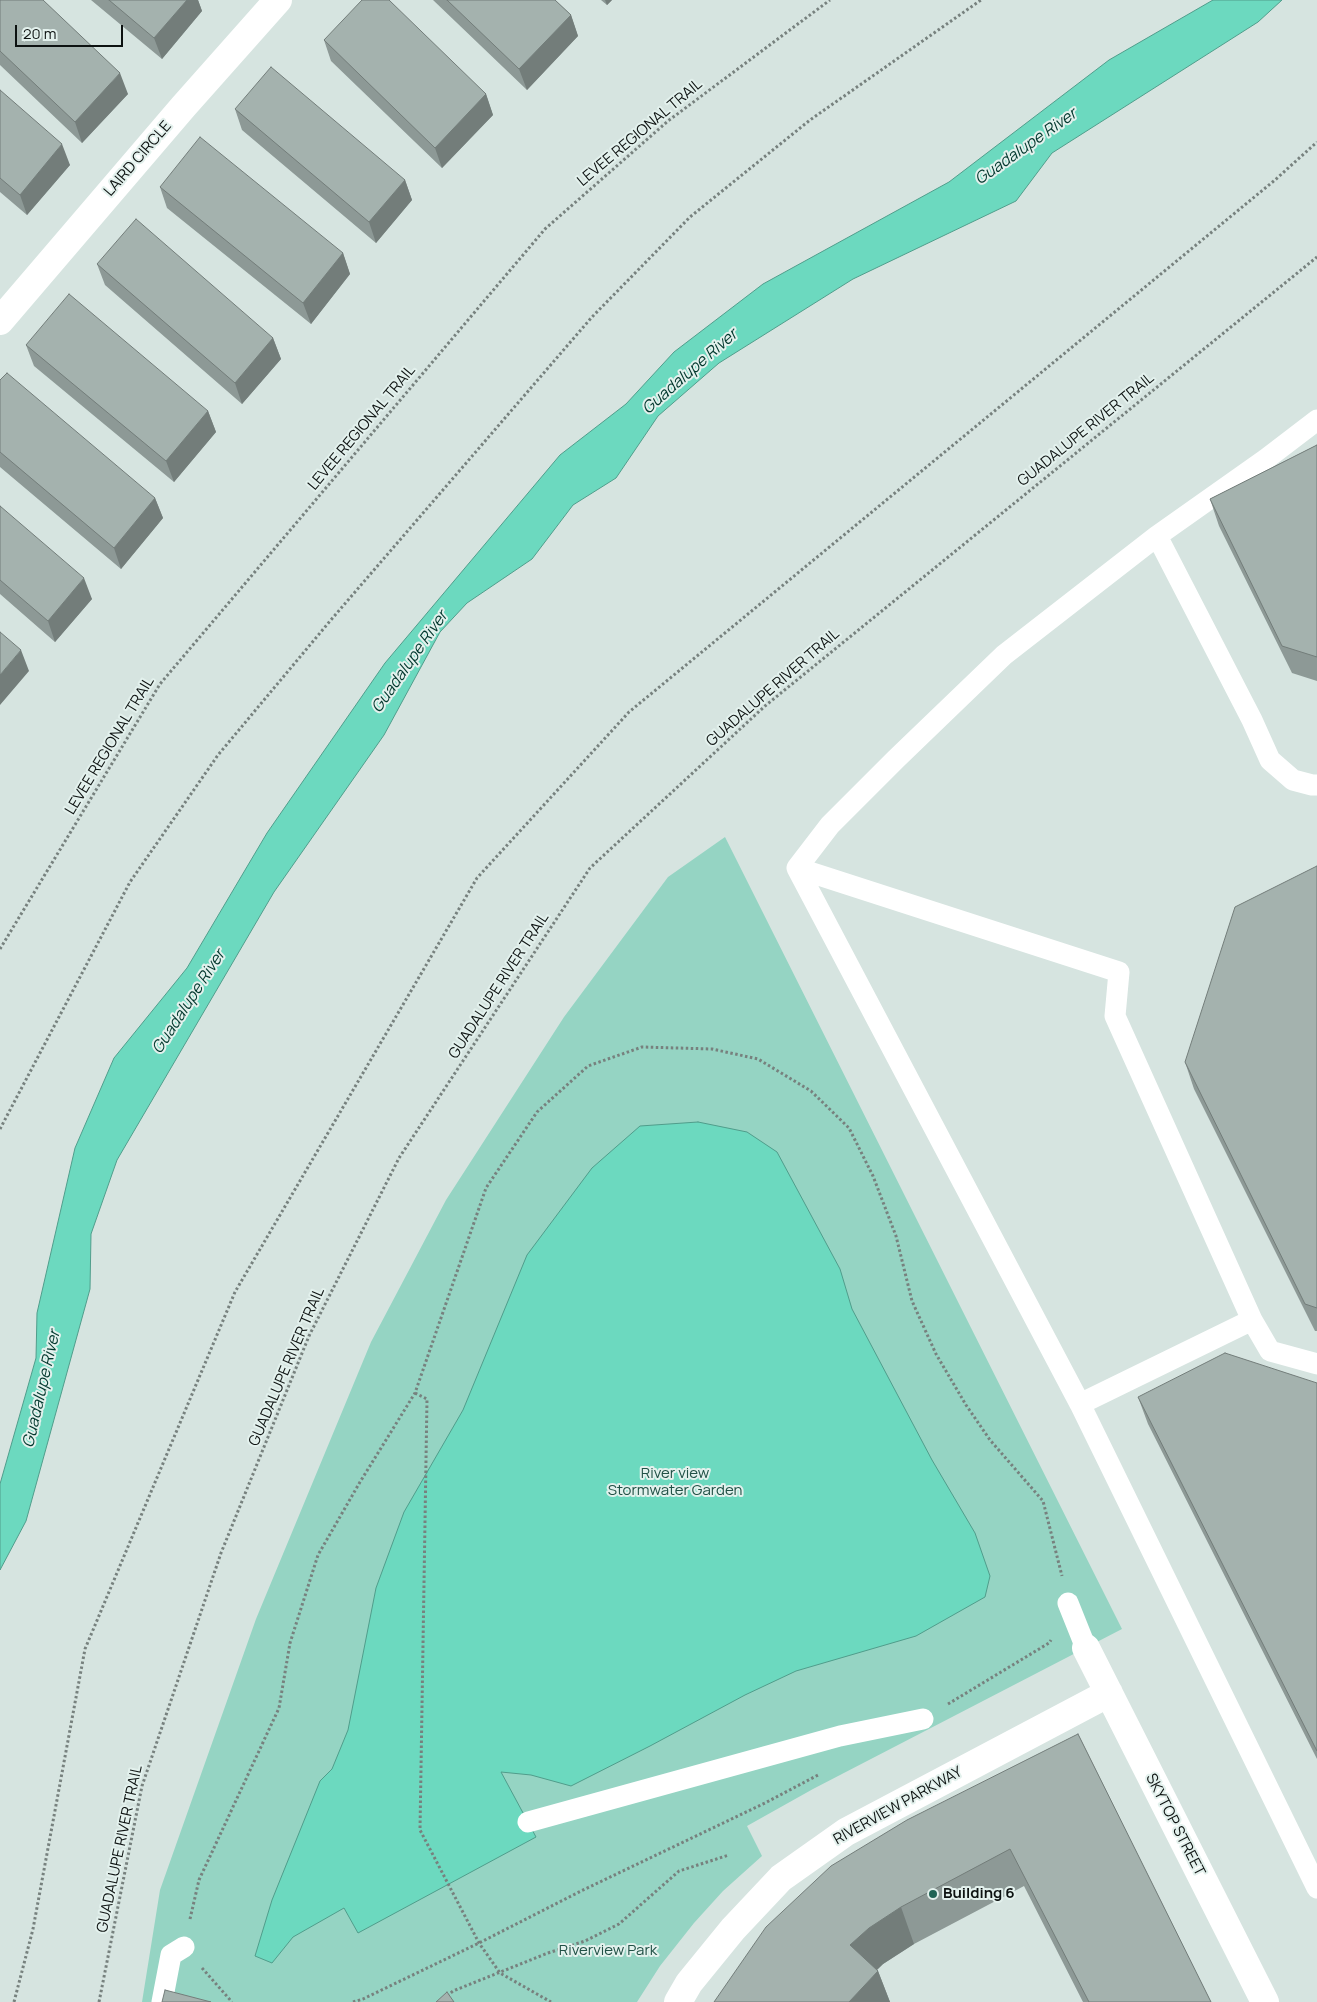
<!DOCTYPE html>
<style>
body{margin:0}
#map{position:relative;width:1317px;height:2002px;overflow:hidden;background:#d6e4e0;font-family:Manrope,sans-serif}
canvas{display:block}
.scale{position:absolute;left:15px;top:25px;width:108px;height:22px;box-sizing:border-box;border:2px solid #0d1211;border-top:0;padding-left:6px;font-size:15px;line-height:18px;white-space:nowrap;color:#0d1211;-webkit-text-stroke:4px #e3f1ed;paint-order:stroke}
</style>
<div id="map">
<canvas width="1317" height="2002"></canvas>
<div class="scale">20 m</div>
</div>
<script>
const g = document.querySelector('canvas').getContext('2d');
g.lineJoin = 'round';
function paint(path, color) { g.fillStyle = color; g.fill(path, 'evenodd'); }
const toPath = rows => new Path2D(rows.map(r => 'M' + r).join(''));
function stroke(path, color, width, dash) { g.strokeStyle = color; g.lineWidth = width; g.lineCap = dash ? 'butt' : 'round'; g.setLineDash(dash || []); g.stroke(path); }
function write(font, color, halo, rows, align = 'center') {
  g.font = font + ' Manrope,sans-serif'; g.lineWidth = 4; g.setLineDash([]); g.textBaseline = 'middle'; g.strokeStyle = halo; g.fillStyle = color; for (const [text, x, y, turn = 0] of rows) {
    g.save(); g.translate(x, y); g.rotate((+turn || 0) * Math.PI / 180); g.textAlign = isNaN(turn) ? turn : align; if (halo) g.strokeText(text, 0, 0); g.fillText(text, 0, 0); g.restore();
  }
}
const green = toPath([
 [725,837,1122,1629,813,1789,747,1826,762,1856,723,1891,694,1923,660,1966,637,2002,142,2002,160,1890,256,1619,371,1342,446,1200,564,1017,668,877]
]);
const water = toPath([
 [1213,0,1282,0,1258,22,1052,153,1016,201,853,279,719,363,658,416,616,478,573,505,532,559,467,603,440,632,384,735,274,892,117,1160,91,1234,90,1289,26,1521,0,1570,0,1484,36,1358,37,1313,75,1148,114,1058,187,968,267,833,385,663,560,455,626,404,674,352,763,284,949,182,1109,60,1213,0],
 [698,1122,747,1132,777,1152,840,1269,852,1309,932,1460,975,1533,990,1576,985,1597,916,1636,796,1671,745,1695,650,1746,571,1786,531,1775,501,1772,536,1837,358,1933,344,1908,293,1937,272,1963,255,1956,272,1900,320,1781,332,1769,348,1730,376,1588,404,1512,463,1410,527,1255,592,1168,640,1126,698,1122]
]);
const path = toPath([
 [0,949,160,684,545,229,668,121,830,0],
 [0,1129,130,882,218,755,330,621,592,317,690,217,810,120,981,0],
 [415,1393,427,1399,420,1830,479,1943,500,1973,551,2002],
 [948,1704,1049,1643,1051,1640],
 [190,1919,199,1880,279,1708,290,1643,318,1555,360,1482,415,1393,486,1188,537,1112,588,1066,642,1047,712,1049,758,1059,811,1091,849,1128,873,1176,896,1236,912,1301,936,1354,966,1405,990,1440,1043,1501,1062,1576],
 [202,1968,232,2002],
 [447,1996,453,1991,548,1953,585,1941,619,1924,679,1871,729,1855],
 [14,2002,33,1929,85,1649,235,1292,477,878,629,712,1275,180,1317,142],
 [99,2002,142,1786,221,1553,309,1336,399,1158,590,868,765,706,1317,257],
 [353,2002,363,1999,479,1943,581,1891,765,1803,820,1774]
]);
const service = toPath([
 [1157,536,1252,720,1270,760,1293,780,1312,785,1317,785],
 [797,868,1080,1404,1317,1888],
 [797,868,1119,972,1115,1016,1252,1320,1270,1351,1317,1364],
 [797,868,830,825,896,759,1004,655,1157,536,1266,459,1317,420],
 [1080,1404,1252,1320],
 [1068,1603,1086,1648],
 [528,1822,840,1736,923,1719],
 [162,2002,171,1955,184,1947]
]);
const minor = toPath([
 [0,321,183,107,278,0],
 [1086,1648,1265,2002],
 [678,2002,689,1983,733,1929,781,1878,846,1832,1109,1693]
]);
const wall = toPath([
 [0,0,128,94,82,143,0,65],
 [91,0,198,0,202,11,162,59],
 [433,0,555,0,571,15,578,36,527,90],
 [601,0,612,0,607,5],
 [324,40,486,94,493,115,442,168,331,61],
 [0,90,70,165,27,215,0,192],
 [235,109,405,180,412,200,376,243,242,130],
 [160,187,343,253,350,274,311,324,167,208],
 [97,264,273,338,281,359,242,404,105,285],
 [26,345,208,411,216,432,174,482,34,366],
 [0,380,155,498,163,518,121,569,0,467],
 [1317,445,1317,681,1292,673,1219,526,1210,499],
 [0,506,92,599,55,642,0,594],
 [1317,866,1317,1331,1315,1331,1194,1089,1185,1062],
 [1317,1383,1317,1759,1148,1424,1138,1397],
 [1078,1734,1211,2002,1083,2002,1024,1886,914,1944,883,1964,877,1970,878,1971,890,2002,714,2002]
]);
const shadedWall = toPath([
 [187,0,198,0,202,11,162,59,154,38],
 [605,0,612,0,607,5],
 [571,15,578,36,527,90,519,69],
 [120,73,128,94,82,143,75,122],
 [486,94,493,115,442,168,435,148],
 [62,144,70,165,27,215,20,195],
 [405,180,412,200,376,243,369,222],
 [343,253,350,274,311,324,303,303],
 [273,338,281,359,242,404,235,383],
 [208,411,216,432,174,482,166,461],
 [155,498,163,518,121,569,114,548],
 [84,578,92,599,55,642,48,621],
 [21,650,29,671,0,705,0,675],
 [901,1907,914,1944,883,1964,864,1982,850,1945,869,1928],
 [878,1971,890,2002,849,2002]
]);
const building = toPath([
 [0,0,43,0,120,73,75,122,0,51,0,0],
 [109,0,187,0,154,38,109,0],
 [362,0,389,0,486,94,435,148,324,40,362,0],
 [447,0,555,0,571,15,519,69,447,0],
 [271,67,405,180,369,222,235,109,271,67],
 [0,90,62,144,20,195,0,178,0,90],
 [200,137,343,253,303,303,160,187,200,137],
 [136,219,273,338,235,383,97,264,136,219],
 [69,294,208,411,166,461,26,345,69,294],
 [7,373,155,498,114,548,0,452,0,380,7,373],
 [1317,445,1317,657,1282,646,1210,499,1317,445],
 [0,506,84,578,48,621,0,580,0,506],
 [0,632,21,650,0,675,0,632],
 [1317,866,1317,1308,1305,1304,1185,1062,1235,907,1317,866],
 [1225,1353,1317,1383,1317,1751,1138,1397,1225,1353],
 [1078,1734,1211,2002,1089,2002,1010,1849,901,1907,869,1928,850,1945,878,1971,849,2002,714,2002,766,1927,831,1866,907,1820,1078,1734],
 [165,1990,211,2002,162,2002,165,1990],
 [447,1992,454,2002,436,2002,447,1992]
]);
const markers = [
 [933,1894,5,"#206455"]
];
const streetNames = [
 ["LEVEE REGIONAL TRAIL",640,133,-40],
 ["LAIRD CIRCLE",138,159,-49],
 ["LEVEE REGIONAL TRAIL",362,428,-50],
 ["GUADALUPE RIVER TRAIL",1086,430,-39],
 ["GUADALUPE RIVER TRAIL",773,688,-41],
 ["LEVEE REGIONAL TRAIL",110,746,-59],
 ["GUADALUPE RIVER TRAIL",499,986,-57],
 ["GUADALUPE RIVER TRAIL",287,1367,-67],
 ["RIVERVIEW PARKWAY",898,1806,-29],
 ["SKYTOP STREET",1175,1825,63],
 ["GUADALUPE RIVER TRAIL",120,1849,-78]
];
const parkNames = [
 ["River view",675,1474],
 ["Stormwater Garden",675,1491],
 ["Riverview Park",608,1951]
];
const poiNames = [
 ["Building 6",943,1894]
];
const waterNames = [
 ["Guadalupe River",1026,147,-35],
 ["Guadalupe River",690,372,-41],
 ["Guadalupe River",410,662,-55],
 ["Guadalupe River",189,1002,-57],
 ["Guadalupe River",42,1389,-77]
];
paint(green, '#95d4c3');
paint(water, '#6cd9bf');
stroke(water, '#509d8b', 1);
stroke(path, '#77817e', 3, [2.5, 2.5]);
stroke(service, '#fff', 21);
stroke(minor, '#fff', 28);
paint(wall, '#8d9996');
paint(shadedWall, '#737d7a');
paint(building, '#a4b2ae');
stroke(building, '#737d7a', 1);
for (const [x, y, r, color] of markers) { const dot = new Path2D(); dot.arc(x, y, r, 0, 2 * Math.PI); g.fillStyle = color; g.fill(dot); stroke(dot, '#e3f1ed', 2); }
write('15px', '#0d1211', '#e3f1ed', streetNames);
write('15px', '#215146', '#e3f1ed', parkNames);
write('bold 15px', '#0d1211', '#e3f1ed', poiNames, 'left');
write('italic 16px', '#02372d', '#e3f1ed', waterNames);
</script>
